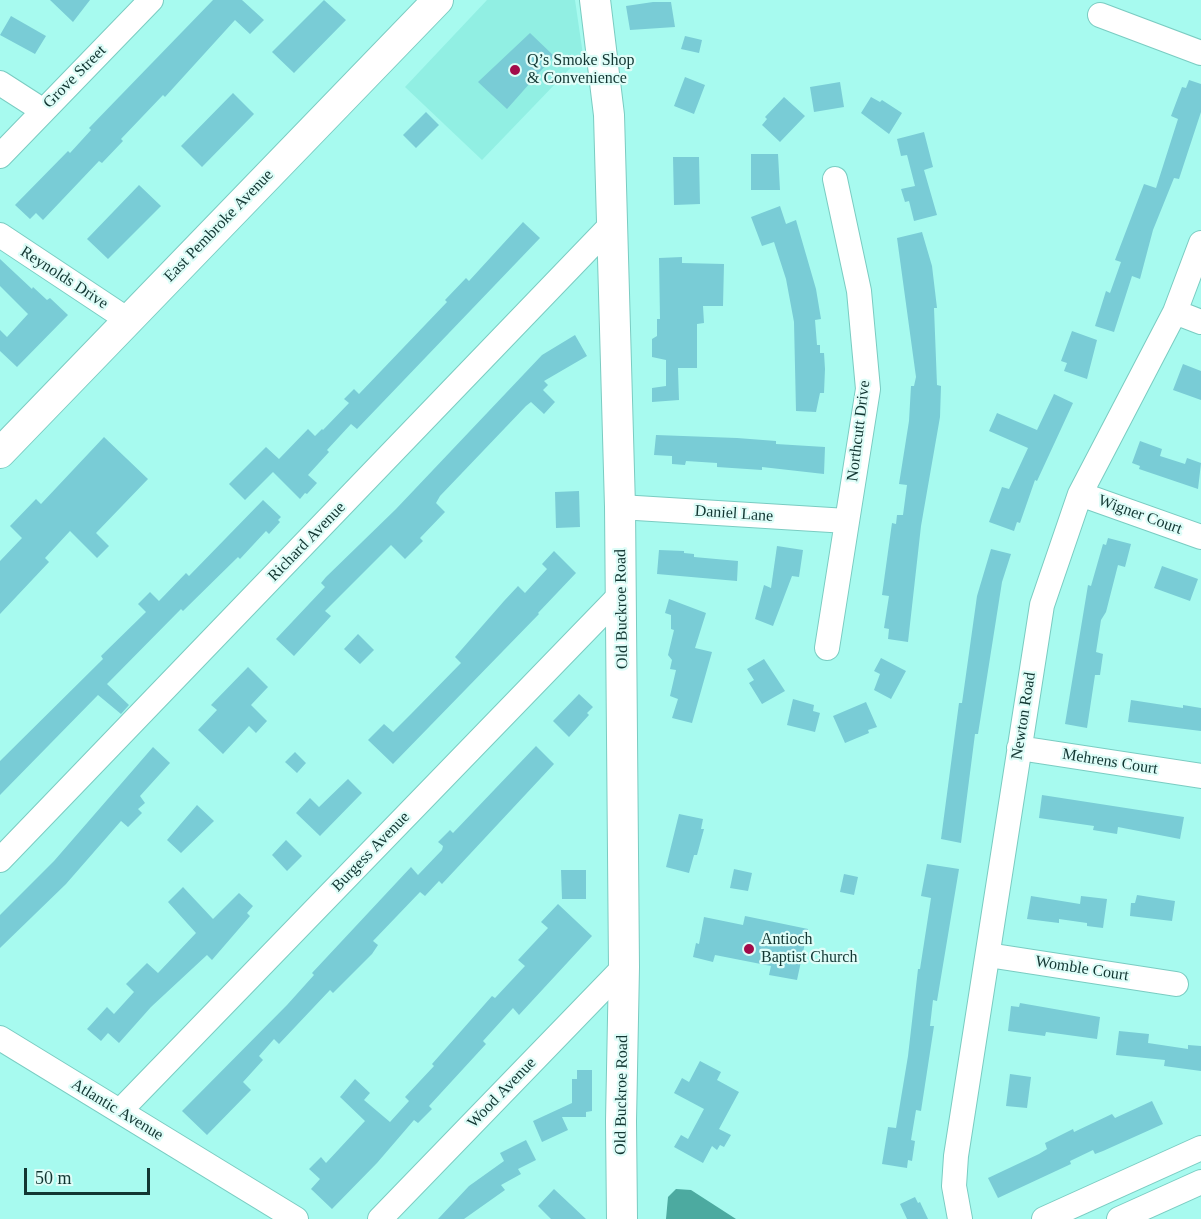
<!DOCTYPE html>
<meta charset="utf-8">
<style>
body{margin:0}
#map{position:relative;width:1201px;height:1219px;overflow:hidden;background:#a7faef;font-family:Georgia,serif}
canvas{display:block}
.scale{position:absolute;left:24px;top:1168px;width:126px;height:27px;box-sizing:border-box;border:3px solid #123632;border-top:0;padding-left:8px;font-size:18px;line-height:21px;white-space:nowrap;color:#123632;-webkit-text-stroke:4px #defdf8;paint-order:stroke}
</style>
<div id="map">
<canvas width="1201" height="1219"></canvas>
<div class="scale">50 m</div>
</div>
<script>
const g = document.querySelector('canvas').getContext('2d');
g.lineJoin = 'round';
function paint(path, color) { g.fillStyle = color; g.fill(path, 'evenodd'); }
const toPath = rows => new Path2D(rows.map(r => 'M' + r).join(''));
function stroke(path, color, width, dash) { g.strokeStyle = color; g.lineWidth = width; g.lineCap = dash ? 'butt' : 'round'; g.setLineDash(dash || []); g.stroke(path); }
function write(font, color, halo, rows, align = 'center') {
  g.font = font + ' Georgia,serif'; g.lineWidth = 4.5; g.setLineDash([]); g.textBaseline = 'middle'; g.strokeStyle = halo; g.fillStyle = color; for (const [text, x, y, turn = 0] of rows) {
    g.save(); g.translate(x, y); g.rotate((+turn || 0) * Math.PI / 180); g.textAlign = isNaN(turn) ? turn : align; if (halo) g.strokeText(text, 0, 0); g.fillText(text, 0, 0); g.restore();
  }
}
const built = toPath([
 [487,0,575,0,583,55,482,160,405,87]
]);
const water = toPath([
 [676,1189,691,1190,736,1219,666,1219,668,1197]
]);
const building = toPath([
 [50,0,90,0,73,22],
 [213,0,242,0,264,20,250,34,235,20,165,97,163,95,121,139,123,141,102,163,99,161,43,220,36,213,30,219,15,205,68,151,70,153,91,130,89,128],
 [324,0,346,20,294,73,272,52],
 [653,2,671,2,675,27,630,30,626,6],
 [11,16,46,36,35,54,0,35],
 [530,33,554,56,507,109,478,82],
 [685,36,702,40,699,53,681,49],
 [685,77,705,85,694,114,674,106],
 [1189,80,1201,84,1201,112,1179,179,1174,178,1153,230,1140,279,1132,276,1114,332,1095,326,1106,291,1110,293,1121,262,1115,260,1144,184,1156,188,1178,119,1171,116,1182,87,1186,88],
 [840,82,844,107,814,112,810,87],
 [233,93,254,114,202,167,181,146],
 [784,97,805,116,780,142,762,125,767,119,765,117],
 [871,97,880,102,882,100,902,113,889,134,861,113],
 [426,112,439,125,416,148,403,135],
 [924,132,933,167,924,170,937,215,914,221,909,201,905,202,901,189,915,186,907,155,901,156,897,139],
 [751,154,778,154,780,190,751,190],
 [673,157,699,157,700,204,674,205],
 [139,185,161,206,108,259,87,239],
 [780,206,786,224,796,220,816,289,821,319,815,320,817,345,820,345,820,353,824,353,825,369,824,393,820,393,816,412,796,411,794,322,786,279,774,242,762,246,751,217],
 [523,222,540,238,357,429,351,424,327,450,329,452,308,475,317,483,307,494,305,493,300,499,273,472,245,500,229,484,266,447,279,459,308,429,315,436,322,429,323,430,349,403,344,399,354,389,359,394,447,302,445,300,466,278,469,281],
 [922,232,932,266,937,308,934,308,937,385,941,386,940,417,921,526,908,642,888,639,889,629,884,628,889,596,882,595,892,523,896,524,897,515,903,515,907,485,899,484,909,421,911,386,914,386,916,377,897,238],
 [682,257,682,263,724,264,723,306,703,306,704,323,697,324,697,368,678,368,679,400,652,402,652,388,666,386,666,360,652,357,652,339,657,336,657,319,660,319,659,258],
 [0,259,32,289,33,287,47,300,50,298,68,315,17,367,0,351,0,330,7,337,28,314,0,286],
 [1072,331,1097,340,1087,379,1064,371,1067,363,1061,361],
 [575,335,587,356,544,381,548,385,543,390,555,402,544,414,531,402,526,406,440,496,436,503,445,512,420,538,423,541,405,559,391,545,325,611,331,616,294,656,276,639,325,587,321,583,326,577,396,509,542,355],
 [1183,364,1201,371,1201,400,1173,390],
 [1054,394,1073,403,1037,481,1035,480,1020,523,1017,522,1014,531,989,522,1002,487,1009,489,1028,448,989,431,997,413,1037,430],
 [656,435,737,438,776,441,776,444,825,447,824,474,762,467,762,470,717,467,717,463,686,461,685,465,672,464,672,456,654,455],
 [104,437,148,479,96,533,109,546,97,558,70,531,45,558,49,562,0,614,0,561,22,538,10,526,36,499,41,504],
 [1140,441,1162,449,1160,456,1185,464,1187,458,1201,463,1198,489,1139,469,1140,466,1132,463],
 [579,491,580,527,556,528,555,492],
 [263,500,281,517,278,520,280,522,269,534,266,531,240,559,238,557,183,611,181,609,107,684,129,705,121,714,98,695,0,795,0,761,103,659,101,656,146,612,138,604,150,592,159,601,186,573,189,576],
 [1108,538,1131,544,1125,567,1118,565,1106,612,1101,620,1096,652,1103,654,1100,675,1095,675,1087,728,1065,724,1088,585,1091,586,1103,544,1106,545],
 [777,546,803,550,799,577,792,576,773,626,755,619,764,585,771,588],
 [991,549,1011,554,1002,582,978,734,975,734,961,843,941,839,959,703,962,703,977,596],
 [659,550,684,551,684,553,694,554,694,557,738,561,737,581,657,574],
 [554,551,576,573,538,613,539,614,393,764,368,740,384,724,393,732,411,714,461,663,455,657,504,601,518,586,525,593,547,569,542,564],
 [1162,566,1198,579,1190,601,1154,588],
 [669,599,706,613,695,648,712,652,692,723,672,718,678,699,670,696,676,670,670,669,672,660,668,655,674,630,671,629,671,615,665,613],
 [358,634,374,650,360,664,344,649],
 [881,658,906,671,891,699,874,690,880,674,874,671],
 [764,659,785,691,762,704,749,683,754,680,747,669],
 [248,667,268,687,251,705,267,721,256,733,249,726,223,754,198,730,217,710,211,705],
 [579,694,593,707,587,713,589,715,569,737,553,721],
 [793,699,814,705,813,711,820,713,815,732,787,725],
 [1131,700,1183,708,1183,705,1201,708,1201,731,1128,722],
 [866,702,877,727,868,730,869,733,845,743,833,716],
 [536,746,554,764,442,884,439,881,425,896,420,892,373,941,378,945,372,954,333,993,330,990,279,1044,274,1039,259,1056,263,1060,243,1082,251,1090,207,1135,182,1111,287,1005,314,975,312,973,411,867,418,875,442,850,443,846,438,842,450,830,453,833],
 [153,747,170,763,140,796,145,803,138,809,142,813,128,827,121,821,66,884,0,948,0,915,54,861],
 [295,752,306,763,297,773,285,762],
 [348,779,362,793,320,836,296,813,310,798,319,807],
 [1042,795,1184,817,1180,839,1118,827,1117,834,1093,830,1094,826,1039,818],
 [197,805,214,821,181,853,167,840],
 [679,814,703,819,701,829,704,829,697,855,694,855,689,873,666,867],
 [286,840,302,856,287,871,272,855],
 [927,864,959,869,937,1001,933,1000,930,1026,934,1026,921,1111,916,1110,911,1140,915,1141,912,1161,908,1160,907,1168,882,1164,888,1127,896,1128,908,1056,918,969,920,969,931,898,921,896],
 [734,869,752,873,748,891,730,888],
 [561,870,586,870,586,899,562,899],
 [844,874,858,877,854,895,840,892],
 [183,887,213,919,239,893,253,906,247,913,250,916,212,960,207,955,151,1007,119,1043,108,1033,101,1041,87,1029,107,1007,114,1014,134,992,126,984,147,963,158,973,196,933,168,902],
 [1137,895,1175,901,1172,921,1130,916,1131,903,1135,903],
 [1031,896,1080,904,1081,896,1107,899,1103,928,1087,926,1087,923,1059,919,1059,923,1027,919],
 [558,904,592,936,519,1015,513,1008,483,1041,486,1044,429,1106,432,1109,418,1123,414,1120,377,1163,332,1209,311,1189,320,1179,309,1169,321,1157,326,1163,365,1121,340,1097,355,1079,370,1093,364,1100,390,1122,409,1101,405,1097,434,1066,432,1064,492,996,495,998,525,966,518,960,548,928,541,922],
 [745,916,808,929,797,980,769,975,771,966,715,955,713,962,693,957,696,943,699,944,704,917,743,925],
 [1020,1003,1100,1017,1097,1039,1046,1032,1045,1036,1008,1031,1011,1006,1019,1007],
 [1119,1031,1149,1034,1148,1043,1188,1049,1188,1045,1201,1046,1201,1071,1164,1066,1165,1060,1116,1055],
 [700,1061,721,1072,717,1080,739,1092,719,1129,731,1135,724,1147,720,1145,717,1150,712,1146,703,1163,674,1147,681,1135,688,1139,704,1109,674,1093,682,1078,689,1082],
 [577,1070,592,1070,592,1111,586,1112,586,1117,562,1117,568,1130,542,1142,533,1121,572,1103,572,1079,577,1079],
 [1010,1074,1031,1077,1027,1108,1006,1106],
 [1152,1101,1163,1124,1103,1151,1095,1154,1093,1150,1070,1161,1071,1164,998,1198,988,1178,1039,1154,1047,1149,1045,1143,1073,1129,1074,1132,1112,1114,1115,1118],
 [526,1140,536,1160,518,1169,521,1174,501,1185,505,1190,464,1219,438,1219,469,1186,504,1161,500,1153],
 [554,1189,586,1219,551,1219,538,1206],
 [915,1197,918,1203,920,1202,928,1219,907,1219,900,1204]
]);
const minor = toPath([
 [1100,15,1201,53],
 [0,83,42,110],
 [0,156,151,0],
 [0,235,128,320],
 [1175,312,1201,322],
 [1080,494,1201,537],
 [620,507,847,521],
 [827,648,868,389,859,291,835,179],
 [1019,748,1201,776],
 [0,860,613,223],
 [988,955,1176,984],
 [0,1038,296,1219],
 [120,1111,622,593],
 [380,1219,624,967],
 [960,1219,954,1186,956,1156,1042,605,1080,494,1175,312,1201,243],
 [1044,1219,1201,1148],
 [1119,1219,1201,1182]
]);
const major = toPath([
 [595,0,609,115,620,507,624,967,621,1121,622,1219],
 [0,453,438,0]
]);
const markers = [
 [515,70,6,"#a20b4a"],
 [749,949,6,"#a20b4a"]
];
const poiNames = [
 ["Q’s Smoke Shop",527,61],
 ["& Convenience",527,79],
 ["Antioch",761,940],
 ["Baptist Church",761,958]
];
const streetNames = [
 ["Grove Street",75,77,-45],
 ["East Pembroke Avenue",219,226,-46],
 ["Reynolds Drive",64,278,33],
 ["Northcutt Drive",859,431,-83],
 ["Daniel Lane",734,514,4],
 ["Wigner Court",1140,515,20],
 ["Richard Avenue",307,542,-46],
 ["Old Buckroe Road",622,609,-91],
 ["Newton Road",1024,716,-81],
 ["Mehrens Court",1110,762,9],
 ["Burgess Avenue",371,852,-46],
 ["Womble Court",1082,969,9],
 ["Wood Avenue",502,1093,-46],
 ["Old Buckroe Road",622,1095,-89],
 ["Atlantic Avenue",117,1110,31]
];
paint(built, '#91efe3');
paint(water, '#4caaa0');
paint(building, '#79ccd6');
stroke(minor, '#7accc2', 26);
stroke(major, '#7accc2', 32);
stroke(minor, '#fff', 24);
stroke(major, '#fff', 30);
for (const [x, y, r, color] of markers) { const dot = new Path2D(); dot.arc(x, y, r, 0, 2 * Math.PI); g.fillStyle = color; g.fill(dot); stroke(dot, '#defdf8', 2); }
write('16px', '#123632', '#defdf8', poiNames, 'left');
write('16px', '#123632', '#defdf8', streetNames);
</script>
